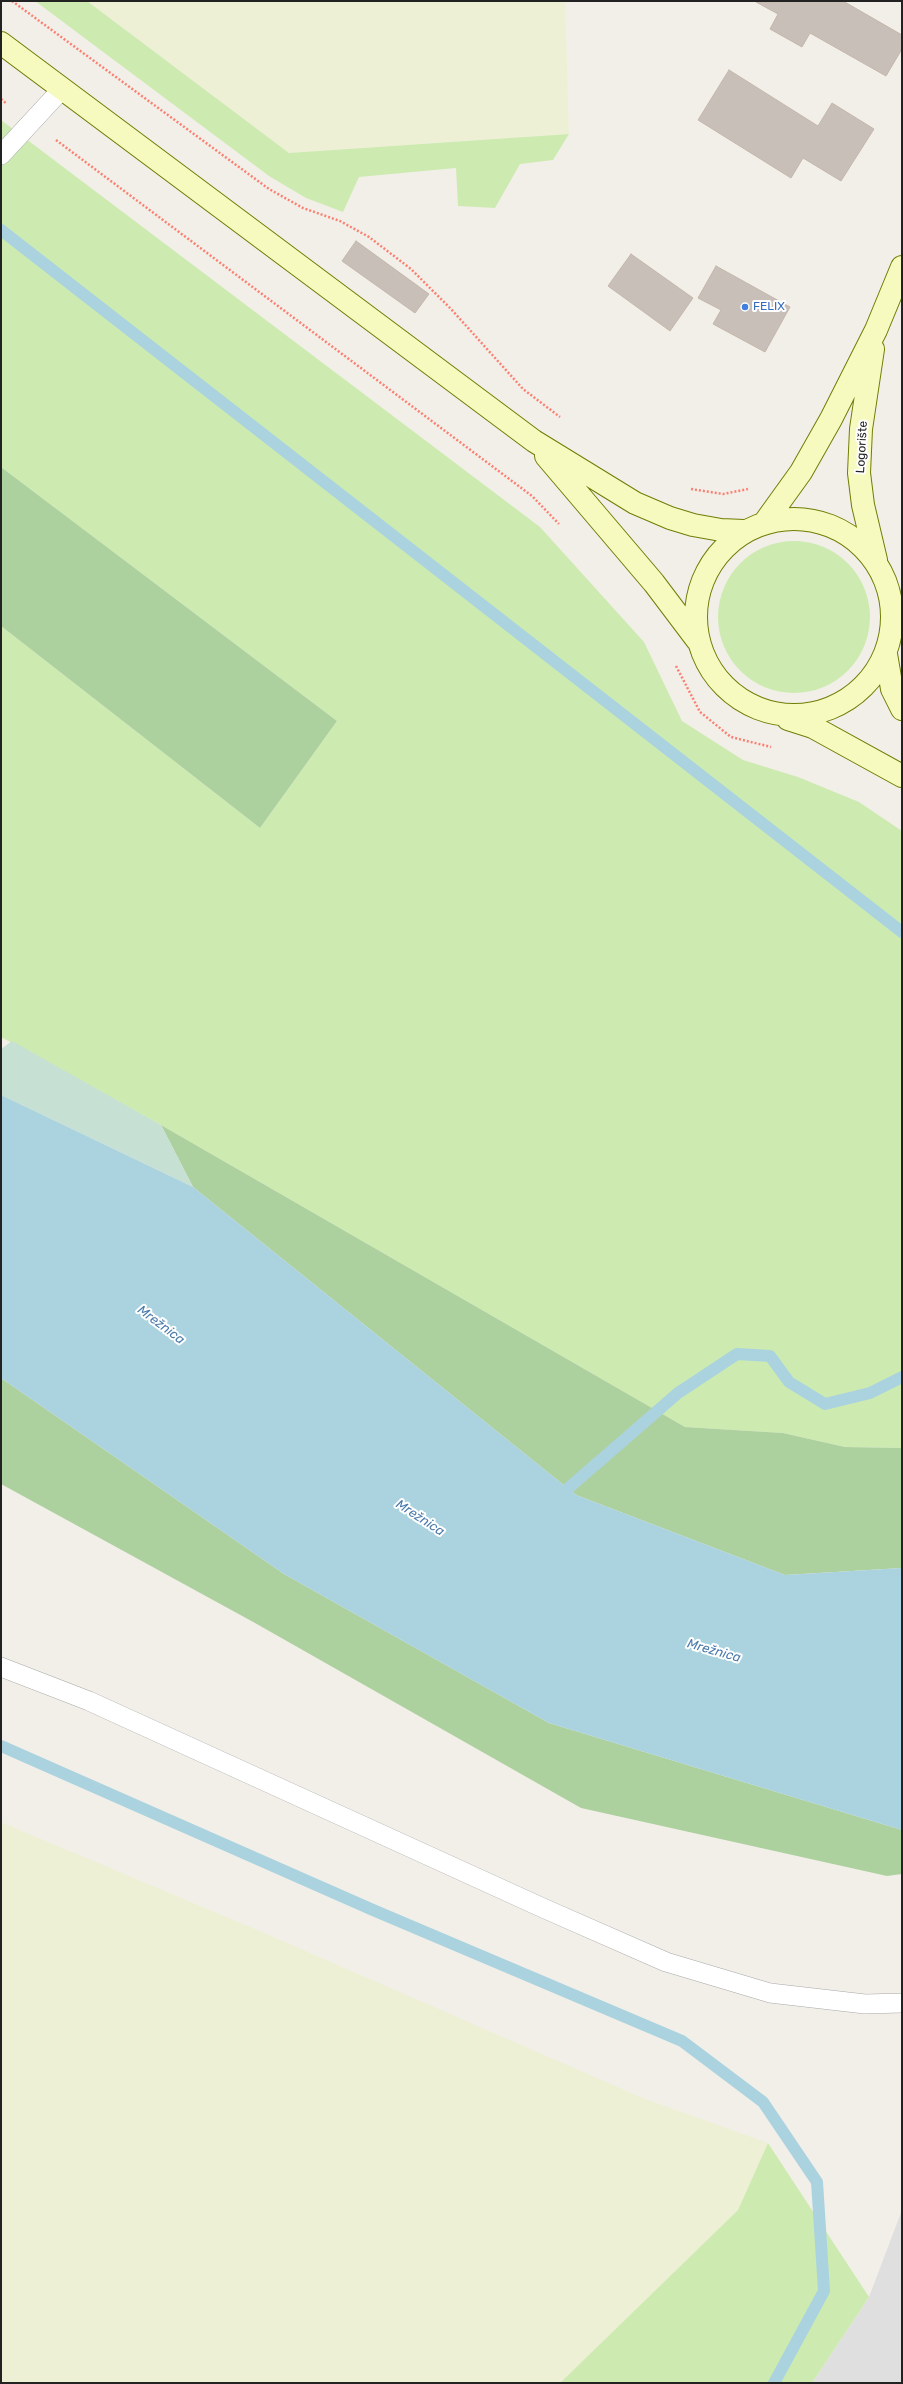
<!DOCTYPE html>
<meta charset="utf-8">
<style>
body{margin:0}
#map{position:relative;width:903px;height:2384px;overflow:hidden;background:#f2efe9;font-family:Rubik,sans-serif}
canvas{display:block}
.frame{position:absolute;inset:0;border:2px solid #222;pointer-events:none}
</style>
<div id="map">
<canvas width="903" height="2384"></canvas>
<div class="frame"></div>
</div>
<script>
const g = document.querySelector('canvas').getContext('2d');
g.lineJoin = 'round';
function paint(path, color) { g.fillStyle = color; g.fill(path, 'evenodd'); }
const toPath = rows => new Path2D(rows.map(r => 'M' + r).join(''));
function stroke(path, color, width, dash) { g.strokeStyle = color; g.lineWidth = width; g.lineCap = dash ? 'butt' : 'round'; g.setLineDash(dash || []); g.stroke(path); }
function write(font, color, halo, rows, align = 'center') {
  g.font = font + ' Rubik,sans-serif'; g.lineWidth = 4; g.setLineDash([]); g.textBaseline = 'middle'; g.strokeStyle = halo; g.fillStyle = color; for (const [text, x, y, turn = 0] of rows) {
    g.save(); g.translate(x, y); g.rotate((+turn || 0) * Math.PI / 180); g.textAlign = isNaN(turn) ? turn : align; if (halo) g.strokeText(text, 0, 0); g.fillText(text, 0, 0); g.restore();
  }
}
const residential = toPath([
 [902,2210,902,2383,812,2383,869,2297]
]);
const farmland = toPath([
 [87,1,565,1,569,134,289,153],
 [1,1822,269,1935,643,2098,768,2143,738,2210,560,2383,1,2383]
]);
const grass = toPath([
 [35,1,87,1,289,153,569,134,553,160,520,164,495,208,458,206,456,168,359,177,343,212,306,198,269,176],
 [1,120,540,527,644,642,682,721,743,760,798,777,859,802,902,831,902,1448,845,1447,783,1433,685,1427,161,1125,1,1037,1,626,260,828,337,721,1,467],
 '718 617a76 76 0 1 1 152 0a76 76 0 1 1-152 0Z',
 [768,2143,869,2297,812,2383,560,2383,738,2210]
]);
const forest = toPath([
 [1,467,337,721,260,828,1,626],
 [161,1125,685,1427,783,1433,845,1447,902,1448,902,1568,785,1575,576,1495,193,1187],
 [1,1378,284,1574,549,1723,902,1830,902,1874,887,1876,581,1808,255,1623,1,1484]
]);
const wetland = toPath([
 [12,1041,161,1125,193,1187,1,1095,1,1049]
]);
const water = toPath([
 [1,1095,193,1187,576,1495,785,1575,902,1568,902,1830,549,1723,284,1574,1,1378]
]);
const stream = toPath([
 [1,230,902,932],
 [557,1498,678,1393,737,1354,770,1356,789,1382,825,1404,870,1393,902,1377],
 [1,1746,373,1910,682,2041,763,2102,817,2182,824,2291,774,2383]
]);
const building = toPath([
 [843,1,902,35,902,49,886,76,810,33,802,47,770,29,778,14,756,2,843,1],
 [729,70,818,126,832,103,874,129,841,181,803,158,791,178,698,120,729,70],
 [356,241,429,294,415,313,342,261,356,241],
 [631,254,693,298,670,331,608,286,631,254],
 [716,266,790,307,765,352,713,324,721,310,698,298,716,266]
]);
const path = toPath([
 [12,1,269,189,303,208,340,221,369,237,411,269,451,309,523,389,560,417],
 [1,99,7,104],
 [56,140,532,496,559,524],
 [691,489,723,494,748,489],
 [676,666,700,712,731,737,771,747]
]);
const service = toPath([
 [1,155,63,88],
 [1,1667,89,1701,543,1908,666,1962,770,1993,865,2004,902,2003]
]);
const secondary = toPath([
 [1,43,534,441,635,503,670,518,693,525,721,530,744,531],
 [873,349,861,429,859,473,863,505,876,560],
 [546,456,654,583,697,640],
 '696 617a98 98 0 1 1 196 0a98 98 0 1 1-196 0Z',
 [765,522,801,472,831,419,876,330,902,267],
 [886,654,892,689,902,709],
 [788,719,813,727,902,776]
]);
const markers = [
 [745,307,4,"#3f7fe0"]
];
const shopNames = [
 ["FELIX",753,307]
];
const streetNames = [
 ["Logorište",862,447,-87]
];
const waterNames = [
 ["Mrežnica",161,1325,37],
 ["Mrežnica",420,1518,33],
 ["Mrežnica",714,1651,16]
];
paint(residential, '#e0dfdf');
paint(farmland, '#eef0d5');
paint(grass, '#cdebb0');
paint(forest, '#add19e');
paint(wetland, '#c6e0d4');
paint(water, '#aad3df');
stroke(stream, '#aad3df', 12);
paint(building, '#c7bfb8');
stroke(building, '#c4b6ab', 1);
stroke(service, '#a9a9a9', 20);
stroke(secondary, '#707d05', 24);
stroke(path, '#fa8072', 2.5, [2, 2]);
stroke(service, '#fff', 19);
stroke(secondary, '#f7fabf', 22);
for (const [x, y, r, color] of markers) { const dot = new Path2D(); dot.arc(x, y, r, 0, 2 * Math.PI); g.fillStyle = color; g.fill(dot); stroke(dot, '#fff', 1.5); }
write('12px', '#366cbe', '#fff', shopNames, 'left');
write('12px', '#222', '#fff', streetNames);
write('italic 13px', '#4a7aab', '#fff', waterNames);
</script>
